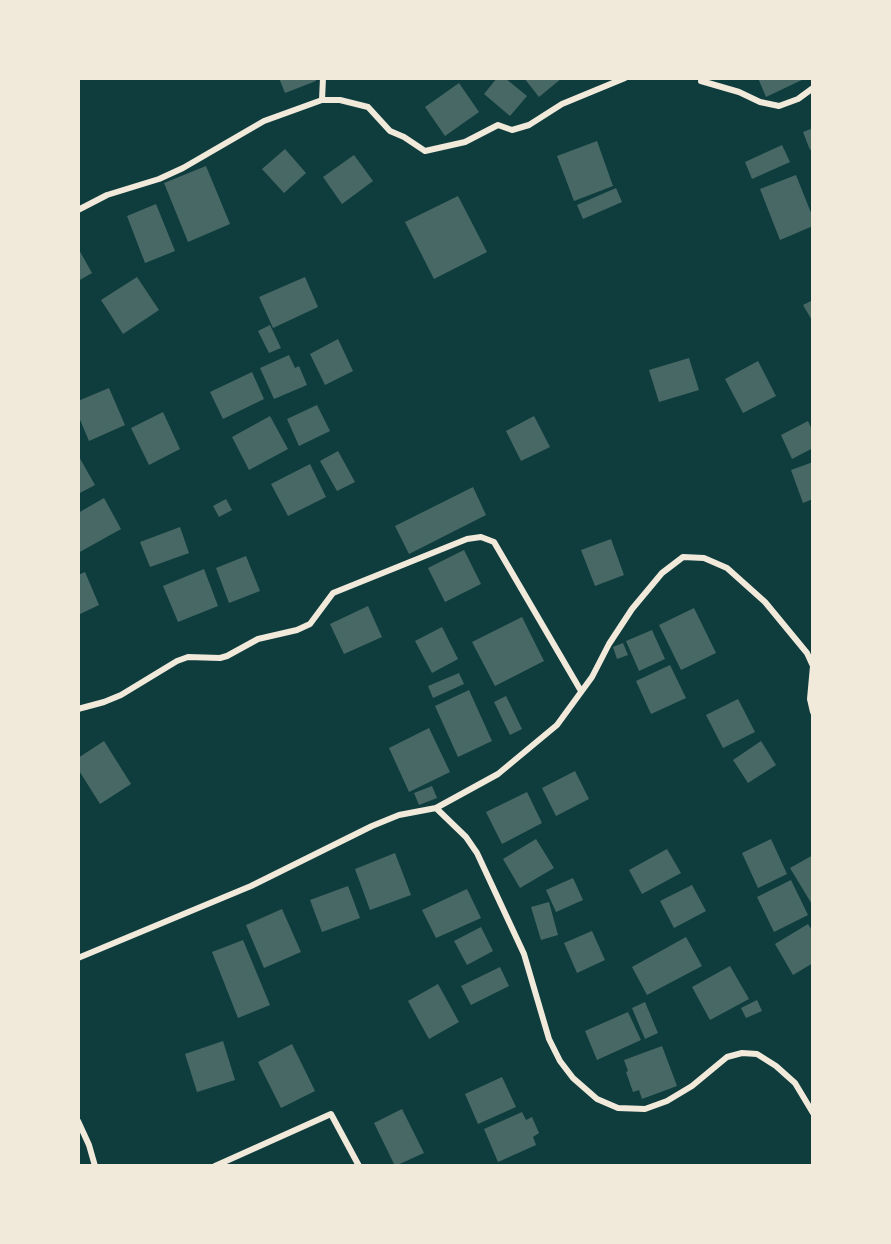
<!DOCTYPE html>
<style>
body{margin:0}
#map{position:relative;width:891px;height:1244px;overflow:hidden;background:#0f3d3e;font-family:"Archivo Narrow",sans-serif}
canvas{display:block}
.frame{position:absolute;inset:0;border:80px solid #f1e9da;pointer-events:none}
</style>
<div id="map">
<canvas width="891" height="1244"></canvas>
<div class="frame"></div>
</div>
<script>
const g = document.querySelector('canvas').getContext('2d');
g.lineJoin = 'round';
function paint(path, color) { g.fillStyle = color; g.fill(path, 'evenodd'); }
const toPath = rows => new Path2D(rows.map(r => 'M' + r).join(''));
function stroke(path, color, width, dash) { g.strokeStyle = color; g.lineWidth = width; g.lineCap = dash ? 'butt' : 'round'; g.setLineDash(dash || []); g.stroke(path); }
const building = toPath([
 [279,78,315,78,316,81,285,93],
 [497,78,505,78,527,96,510,116,484,94],
 [524,78,562,78,539,97],
 [758,78,806,78,766,97],
 [459,83,479,112,445,136,425,107],
 [813,128,813,148,810,150,803,132],
 [597,141,613,186,574,201,557,156],
 [782,145,790,162,752,179,745,162],
 [285,149,306,173,284,193,262,169],
 [354,155,373,181,342,204,323,177],
 [206,166,230,224,188,242,164,183],
 [796,175,813,218,813,226,780,240,760,189],
 [616,188,622,202,583,219,577,205],
 [458,196,487,252,434,279,405,222],
 [156,204,175,251,145,263,127,216],
 [78,248,92,273,78,281],
 [137,277,159,310,123,334,101,300],
 [305,277,318,307,273,328,259,297],
 [813,300,813,322,803,305],
 [270,325,281,348,269,353,258,331],
 [338,339,353,371,325,385,310,354],
 [289,355,295,368,299,366,307,385,274,399,260,368],
 [689,358,699,390,659,402,649,370],
 [758,361,776,396,743,413,725,379],
 [252,372,264,399,223,419,210,392],
 [109,388,125,425,89,441,78,415,78,401],
 [317,405,330,431,299,446,287,419],
 [163,412,180,449,149,465,131,428],
 [270,416,288,449,249,470,232,437],
 [534,416,550,447,521,461,506,431],
 [808,421,813,432,813,448,792,459,781,435],
 [338,451,355,482,337,491,320,461],
 [78,455,95,485,78,494],
 [813,462,813,499,803,503,791,470],
 [310,464,326,497,288,516,271,484],
 [473,487,486,515,409,554,395,526],
 [104,498,121,529,78,553,78,513],
 [226,499,232,510,219,517,213,506],
 [180,527,189,553,150,567,140,542],
 [611,539,624,575,595,586,581,550],
 [464,550,481,584,445,602,428,568],
 [246,556,260,591,229,603,216,568],
 [204,569,218,606,178,622,163,586],
 [85,572,99,605,78,615,78,575],
 [368,606,382,637,344,654,330,624],
 [694,608,716,653,681,670,659,625],
 [522,617,544,661,495,686,472,642],
 [442,627,458,659,432,673,415,641],
 [652,630,665,659,639,671,626,641],
 [623,643,628,655,617,659,613,647],
 [670,665,686,698,651,714,636,681],
 [459,673,464,684,433,698,428,686],
 [469,690,492,741,458,757,435,706],
 [506,696,522,729,510,735,494,702],
 [738,699,755,732,723,748,706,715],
 [429,728,450,772,409,792,389,748],
 [104,741,131,784,100,804,78,769,78,758],
 [761,741,776,765,748,783,733,760],
 [575,771,589,799,556,816,542,788],
 [432,786,437,798,419,805,414,793],
 [527,792,542,823,502,844,486,812],
 [536,839,554,868,520,888,503,859],
 [771,839,787,874,758,888,742,853],
 [667,849,681,873,642,894,629,870],
 [395,853,411,895,370,910,355,869],
 [813,855,813,906,790,868],
 [573,878,583,900,556,912,546,890],
 [791,880,808,915,774,932,757,897],
 [692,885,706,911,674,928,660,901],
 [348,886,360,918,322,932,310,900],
 [467,889,481,918,436,938,422,910],
 [549,902,558,935,541,940,531,907],
 [282,909,301,952,264,968,246,925],
 [808,924,813,932,813,963,793,975,775,944],
 [481,927,493,951,467,965,454,941],
 [592,931,605,960,577,973,564,943],
 [686,937,702,966,647,995,632,967],
 [243,940,270,1005,238,1018,212,952],
 [730,966,749,999,710,1020,692,987],
 [500,967,509,986,471,1005,461,986],
 [438,984,459,1022,429,1039,408,1001],
 [757,1000,762,1011,746,1018,741,1008],
 [645,1002,658,1033,645,1039,632,1008],
 [628,1012,641,1040,597,1060,585,1031],
 [223,1041,235,1080,197,1092,185,1054],
 [292,1044,315,1091,281,1108,258,1062],
 [662,1046,677,1086,642,1099,639,1090,633,1092,626,1072,628,1071,624,1060],
 [502,1077,516,1107,478,1124,465,1094],
 [402,1109,424,1153,395,1166,374,1123],
 [522,1112,526,1120,532,1117,539,1133,533,1137,536,1145,498,1162,484,1129]
]);
const minor = toPath([
 [701,81,739,92,760,102,779,106,798,99,813,88],
 [322,100,323,78],
 [78,210,107,195,159,179,183,168,264,121,322,100,340,100,368,107,390,131,404,137,425,151,465,142,498,125,512,130,529,125,562,104,625,78],
 [78,709,104,702,121,695,177,661,188,657,220,658,227,656,258,639,297,630,310,624,333,593,467,539,481,537,494,542,581,691],
 [436,808,466,837,477,853,524,954,549,1039,560,1061,573,1078,597,1099,618,1108,645,1109,667,1101,692,1086,727,1057,742,1053,757,1054,776,1066,795,1083,813,1113],
 [78,958,251,886,372,826,399,815,436,808,498,774,557,725,592,677,609,644,632,609,662,573,683,557,704,558,727,568,765,602,807,653,813,666,810,699,813,712],
 [78,1121,89,1145,95,1166],
 [215,1166,331,1114,359,1166]
]);
paint(building, '#486865');
stroke(minor, '#f1e9da', 6);
</script>
